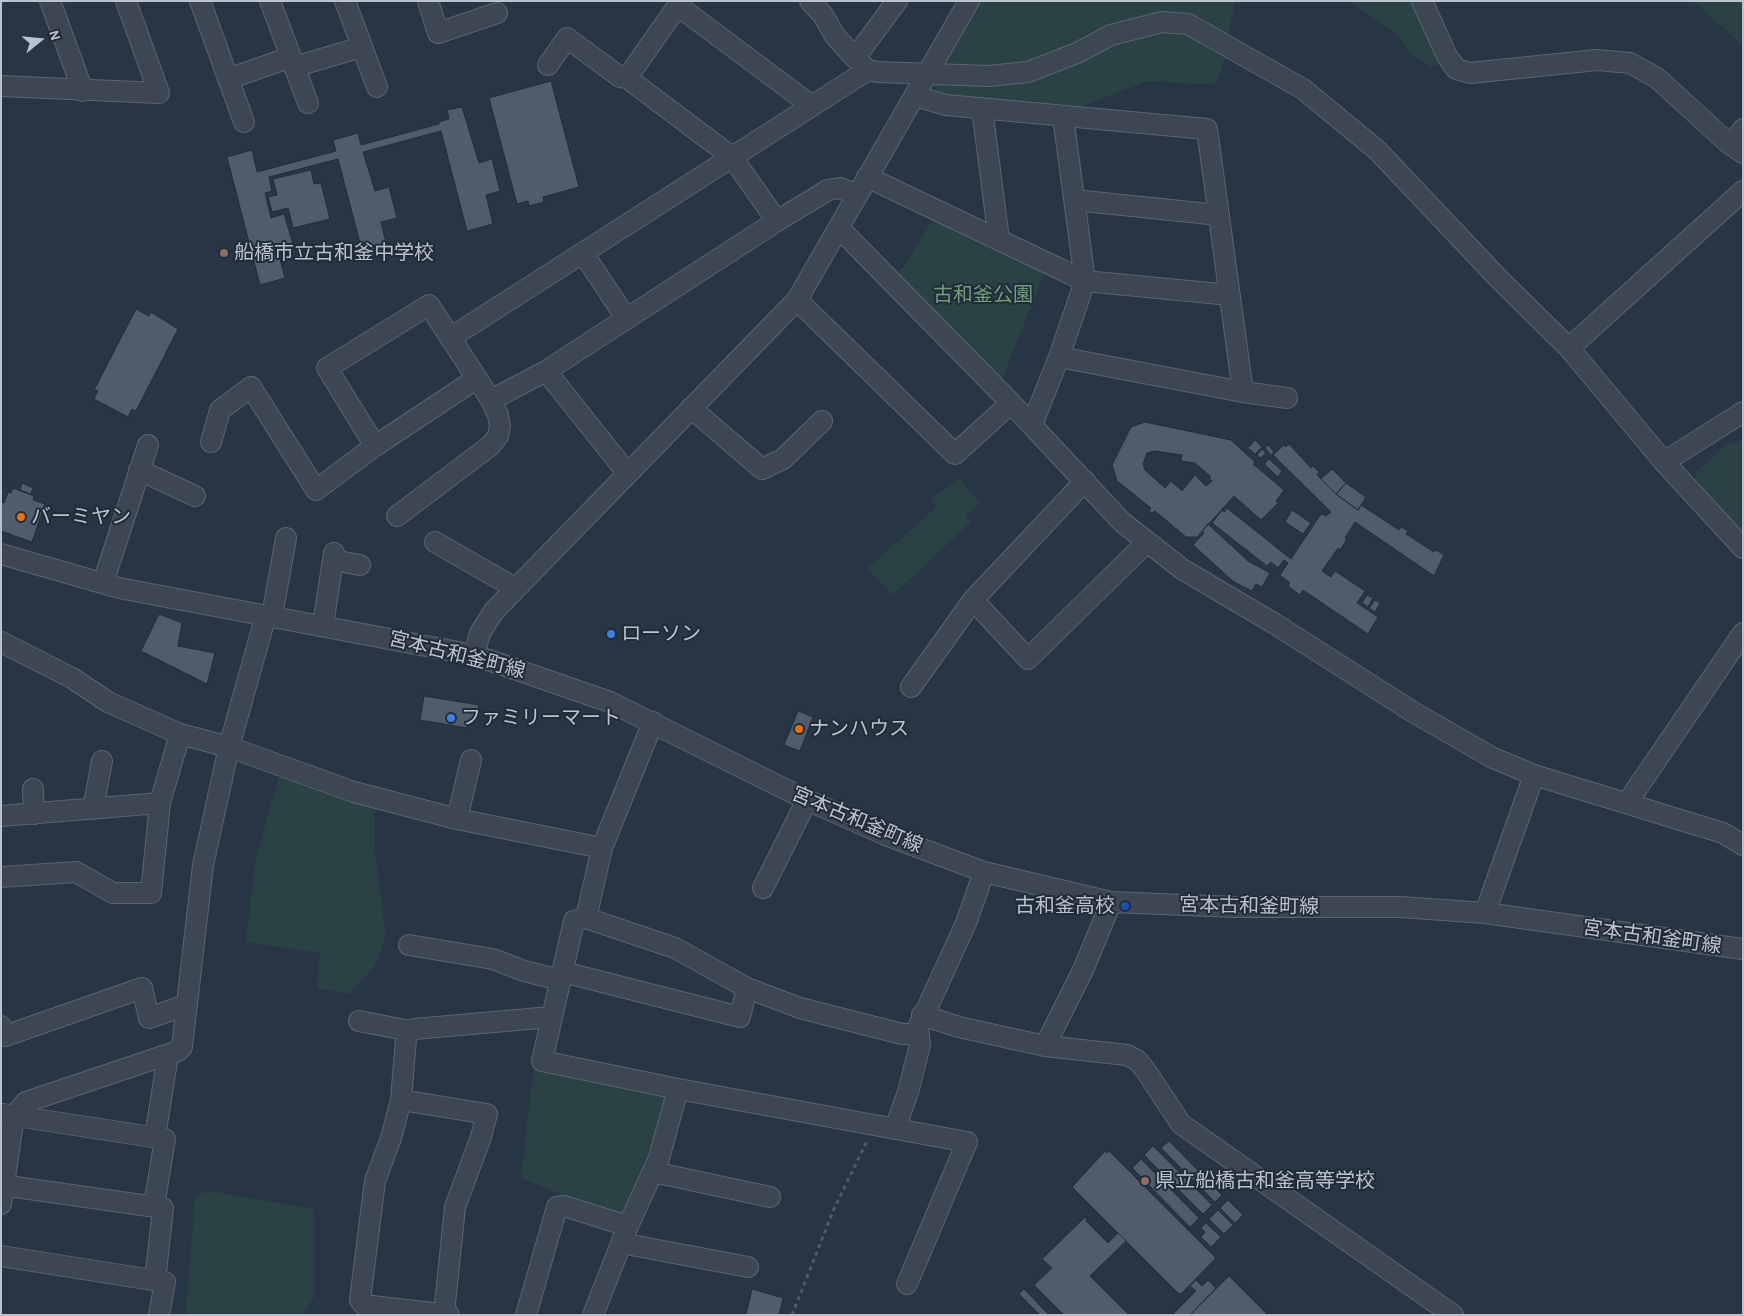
<!DOCTYPE html>
<meta charset="utf-8">
<style>
body{margin:0}
#map{position:relative;width:1744px;height:1316px;overflow:hidden;background:#283544;font-family:"Alegreya Sans",sans-serif}
canvas{display:block}
.frame{position:absolute;inset:0;border:2px solid #bac2cd;pointer-events:none}
.north{position:absolute;left:15px;top:15px;width:50px;height:50px;-webkit-text-stroke:4px #212c39;paint-order:stroke;rotate:73deg;font-size:14px;font-weight:700;line-height:20px;text-align:center;color:#bac2cd}
.north::after{content:'';display:block;margin:auto;width:18px;height:22px;background:#bac2cd;clip-path:polygon(50% 0,100% 100%,50% 72%,0 100%)}
</style>
<div id="map">
<canvas width="1744" height="1316"></canvas>
<div class="frame"></div>
<div class="north">N</div>
</div>
<script>
const g = document.querySelector('canvas').getContext('2d');
g.lineJoin = 'round';
function paint(path, color) { g.fillStyle = color; g.fill(path, 'evenodd'); }
const toPath = rows => new Path2D(rows.map(r => 'M' + r).join(''));
function stroke(path, color, width, dash) { g.strokeStyle = color; g.lineWidth = width; g.lineCap = dash ? 'butt' : 'round'; g.setLineDash(dash || []); g.stroke(path); }
function write(font, color, halo, rows, align = 'center') {
  g.font = font + ' "Alegreya Sans","Noto Sans JP",sans-serif'; g.lineWidth = 4; g.setLineDash([]); g.textBaseline = 'middle'; g.strokeStyle = halo; g.fillStyle = color; for (const [text, x, y, turn = 0] of rows) {
    g.save(); g.translate(x, y); g.rotate((+turn || 0) * Math.PI / 180); g.textAlign = isNaN(turn) ? turn : align; if (halo) g.strokeText(text, 0, 0); g.fillText(text, 0, 0); g.restore();
  }
}
const green = toPath([
 [980,1,1235,1,1228,39,1228,52,1215,85,1148,81,1075,109,938,95,933,82],
 [1350,1,1418,1,1445,60,1431,67,1410,53,1397,35],
 [1694,1,1742,1,1743,46],
 [936,215,1044,273,1002,380,897,276],
 [1743,440,1743,534,1713,509,1694,474,1725,445],
 [960,480,981,503,966,514,971,522,893,595,867,569,936,507,930,498],
 [279,776,375,808,375,852,386,936,374,968,349,994,317,988,320,953,246,942,256,858],
 [534,1066,662,1092,667,1103,652,1156,622,1219,521,1178],
 [210,1191,314,1209,314,1297,302,1315,186,1315,195,1195]
]);
const building = toPath([
 [551,81,579,187,543,197,544,202,529,206,528,201,517,204,489,98,551,81],
 [462,107,479,163,492,159,500,191,486,195,493,224,467,231,441,131,363,152,375,191,389,187,397,218,381,222,388,251,364,258,338,159,269,177,272,191,265,193,271,218,284,214,293,244,277,248,285,278,260,285,227,157,252,150,257,172,336,151,333,140,358,133,361,145,439,124,439,122,449,119,447,110,462,107],
 [311,170,314,184,321,183,330,219,293,228,288,208,272,212,268,197,277,195,273,179,311,170],
 [136,309,149,316,151,312,178,329,136,411,132,409,128,417,94,399,98,391,94,390,136,309],
 [1145,422,1231,440,1255,462,1253,464,1284,490,1276,501,1278,503,1261,520,1234,496,1197,537,1186,537,1155,511,1152,513,1149,511,1151,508,1117,481,1112,465,1131,427,1145,422],
 [1155,451,1182,455,1181,461,1195,463,1211,477,1209,479,1212,481,1206,486,1195,475,1182,491,1171,481,1165,488,1145,470,1143,464,1147,453,1155,451],
 [1255,440,1262,447,1255,454,1248,448,1255,440],
 [1289,444,1311,468,1313,466,1319,472,1317,475,1337,495,1358,510,1361,505,1399,530,1401,527,1408,531,1406,534,1434,552,1436,550,1444,555,1434,576,1355,522,1345,538,1347,539,1340,550,1338,548,1322,571,1331,577,1335,571,1365,591,1357,603,1378,617,1368,634,1303,590,1300,595,1288,586,1290,583,1280,575,1288,563,1284,560,1278,568,1271,562,1267,566,1212,523,1222,510,1224,512,1227,508,1291,559,1321,514,1326,516,1331,512,1273,455,1284,445,1286,447,1289,444],
 [1268,445,1274,452,1271,455,1265,448,1268,445],
 [1262,449,1266,453,1261,458,1257,455,1262,449],
 [1269,459,1282,471,1278,477,1264,464,1269,459],
 [1332,469,1346,483,1336,494,1321,479,1332,469],
 [22,483,33,488,31,494,20,490,22,483],
 [1346,483,1366,497,1358,510,1336,494,1346,483],
 [13,488,34,496,33,500,45,504,32,542,1,531,1,502,4,503,8,492,11,493,13,488],
 [1292,510,1311,523,1303,534,1285,522,1292,510],
 [1208,524,1248,561,1270,573,1262,587,1256,584,1252,591,1234,582,1193,545,1204,533,1202,531,1208,524],
 [1367,595,1373,598,1368,607,1362,603,1367,595],
 [1375,600,1380,603,1375,612,1369,608,1375,600],
 [159,614,182,623,178,646,215,653,207,684,141,651,159,614],
 [424,696,479,705,477,722,469,720,467,728,420,720,424,696],
 [798,711,813,717,800,751,784,745,798,711],
 [1169,1141,1222,1195,1215,1202,1161,1148,1169,1141],
 [1153,1146,1212,1205,1203,1214,1144,1155,1153,1146],
 [1105,1151,1107,1153,1109,1151,1216,1258,1182,1293,1179,1294,1072,1187,1105,1151],
 [1141,1159,1199,1218,1190,1227,1132,1168,1141,1159],
 [1228,1200,1243,1215,1235,1223,1220,1208,1228,1200],
 [1218,1210,1233,1225,1224,1234,1209,1219,1218,1210],
 [1085,1217,1087,1219,1086,1221,1108,1243,1118,1233,1126,1241,1090,1276,1129,1315,1064,1315,1034,1285,1052,1268,1042,1259,1085,1217],
 [1206,1223,1221,1237,1211,1247,1201,1237,1205,1232,1201,1228,1206,1223],
 [1229,1276,1268,1315,1190,1315,1229,1276],
 [1196,1280,1202,1286,1208,1280,1216,1288,1190,1315,1172,1315,1196,1291,1190,1286,1196,1280],
 [752,1289,783,1298,779,1315,746,1315,752,1289],
 [1024,1289,1049,1315,1040,1315,1019,1294,1024,1289]
]);
const path = toPath([
 [792,1315,834,1209,867,1141]
]);
const minor = toPath([
 [50,1,83,91],
 [200,1,244,122],
 [270,1,308,103],
 [345,1,377,87],
 [428,1,438,33,497,13],
 [681,1,627,78,732,157,777,221],
 [810,1,823,15,835,36,855,58,868,70,878,72,988,76,1028,72,1077,53,1111,35,1162,22,1188,24,1303,89,1377,150,1498,278,1569,348,1664,462,1743,548],
 [1422,1,1447,56,1456,69,1470,73,1597,60,1630,63,1657,78,1727,142,1743,153],
 [678,6,812,106],
 [855,58,897,1],
 [548,65,567,38,620,77,627,78],
 [294,67,362,47],
 [228,79,291,57],
 [1,86,159,93,126,1],
 [915,96,946,105,1207,129,1243,392],
 [982,108,999,240],
 [1732,145,1743,129],
 [867,177,1085,281,1230,295],
 [1074,200,1219,215],
 [839,228,1011,403,1122,522,1182,569,1275,624,1413,712,1493,758,1534,775,1723,833,1743,845],
 [583,253,626,318],
 [797,300,955,454,1011,403],
 [450,338,868,70],
 [1569,348,1743,191],
 [1059,357,1243,392,1287,398],
 [546,371,628,474],
 [691,408,762,469,783,459,822,421],
 [1032,425,1059,357,1085,281,1063,116],
 [211,442,220,410,251,387,316,490,375,446,476,379],
 [375,446,327,368,429,305,491,400,546,371,777,221,828,190,840,188,857,195],
 [1664,462,1743,412],
 [139,470,195,496],
 [397,516,490,446,498,436,500,426,498,415,491,400],
 [435,542,515,588],
 [1,554,119,588,474,655,610,702,807,800,888,836,984,872,1111,902,1234,907,1401,907,1485,913,1743,949],
 [333,560,360,565],
 [103,583,148,445],
 [973,600,1028,659,1147,542],
 [272,616,286,538],
 [323,625,334,553],
 [1,642,72,678,108,702,180,734,229,747,354,792,457,819,602,848],
 [474,655,480,633,494,611,797,300,969,1],
 [911,687,973,600,1085,481],
 [653,722,602,848,586,918,574,921,542,1061,678,1089,967,1142,907,1284],
 [33,789,34,814],
 [1627,803,1743,633],
 [93,809,102,761],
 [1,816,160,803],
 [457,819,471,760],
 [1,877,76,872,113,893,151,893,160,803,180,734],
 [763,888,807,800],
 [1485,913,1534,775],
 [586,918,675,948,747,988,800,1008,902,1034,913,1034,918,1028,966,923,984,872],
 [409,945,493,959,524,971,560,980],
 [563,972,740,1017,747,988],
 [922,1015,959,1027,1045,1046,1127,1055,1138,1061,1146,1071,1181,1124,1453,1315],
 [359,1021,410,1031],
 [1,1026,5,1036,142,988,149,1018,186,1005],
 [1045,1046,1084,968,1111,902],
 [401,1100,487,1114,481,1137,455,1207,444,1314],
 [3,1114,165,1139,154,1206],
 [895,1129,908,1092,920,1045,918,1028],
 [155,1137,168,1055],
 [653,1172,770,1197],
 [1,1185,163,1208,155,1281],
 [1,1204,14,1116,26,1102,178,1051,182,1047,203,865,229,747,266,615],
 [621,1243,748,1267],
 [1,1256,165,1282,159,1315],
 [449,1315,364,1305,360,1300,375,1181,391,1138,401,1100,406,1039,410,1031,414,1029,551,1017],
 [526,1315,557,1207,564,1206,628,1226],
 [593,1315,628,1226,659,1158,678,1089]
]);
const markers = [
 [224,253,5,"#8d6e63"],
 [21,517,5,"#e8710a"],
 [611,634,5,"#3f7fe0"],
 [451,718,5,"#3f7fe0"],
 [799,729,5,"#e8710a"],
 [1125,906,5,"#1a4fb4"],
 [1145,1181,5,"#8d6e63"]
];
const poiNames = [
 ["船橋市立古和釜中学校",234,253],
 ["バーミヤン",31,517],
 ["ローソン",621,634],
 ["ファミリーマート",461,718],
 ["ナンハウス",809,729],
 ["古和釜高校",1115,906,"right"],
 ["県立船橋古和釜高等学校",1155,1181]
];
const parkNames = [
 ["古和釜公園",983,295]
];
const streetNames = [
 ["宮本古和釜町線",457,655,14],
 ["宮本古和釜町線",857,820,23],
 ["宮本古和釜町線",1249,906,1],
 ["宮本古和釜町線",1652,937,8]
];
paint(green, '#2a4244');
paint(building, '#4e5c6c');
stroke(building, '#232e3b', 1);
stroke(minor, '#5b6571', 22);
stroke(path, '#495f61', 3, [4, 4]);
stroke(minor, '#3d4753', 20);
for (const [x, y, r, color] of markers) { const dot = new Path2D(); dot.arc(x, y, r, 0, 2 * Math.PI); g.fillStyle = color; g.fill(dot); stroke(dot, '#212c39', 2); }
write('20px', '#bac2cd', '#212c39', poiNames, 'left');
write('20px', '#729d7a', '#212c39', parkNames);
write('20px', '#bac2cd', '#212c39', streetNames);
</script>
